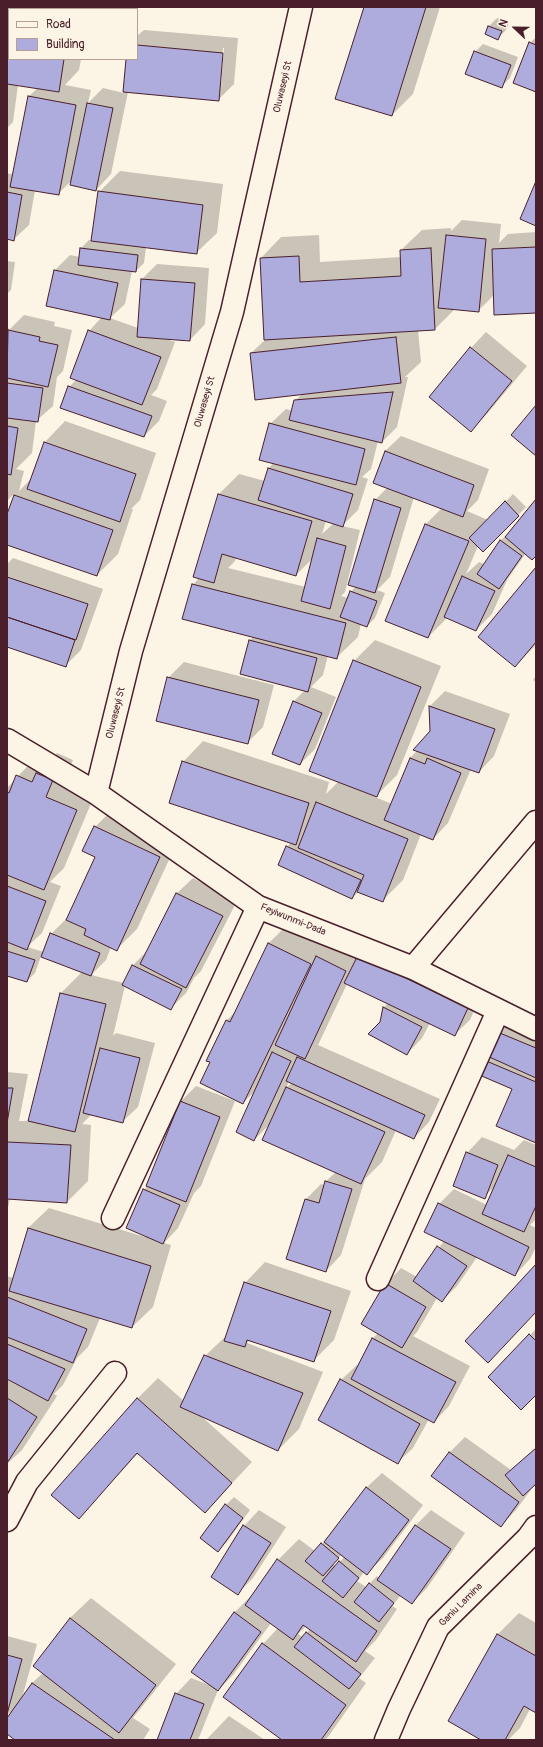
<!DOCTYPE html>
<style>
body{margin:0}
#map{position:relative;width:543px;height:1747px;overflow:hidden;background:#fcf5e5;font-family:Pangolin,sans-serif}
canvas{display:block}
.frame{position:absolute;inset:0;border:8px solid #4a1f2b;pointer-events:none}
.legend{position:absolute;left:8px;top:8px;width:130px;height:52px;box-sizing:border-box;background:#fcf5e5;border:1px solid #b59f9b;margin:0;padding:5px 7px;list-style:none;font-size:12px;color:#4a1f2b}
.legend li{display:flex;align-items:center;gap:8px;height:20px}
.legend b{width:20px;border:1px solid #b59f9b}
.north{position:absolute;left:495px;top:8px;width:40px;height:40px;-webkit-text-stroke:3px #fcf5e5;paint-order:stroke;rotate:292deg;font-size:11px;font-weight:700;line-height:16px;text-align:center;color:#4a1f2b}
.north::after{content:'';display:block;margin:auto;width:14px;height:18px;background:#4a1f2b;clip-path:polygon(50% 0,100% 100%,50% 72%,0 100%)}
</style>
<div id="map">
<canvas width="543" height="1747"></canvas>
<div class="frame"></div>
<ul class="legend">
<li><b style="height:5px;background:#fcf5e5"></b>Road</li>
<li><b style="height:11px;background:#aeabdd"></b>Building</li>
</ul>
<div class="north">N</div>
</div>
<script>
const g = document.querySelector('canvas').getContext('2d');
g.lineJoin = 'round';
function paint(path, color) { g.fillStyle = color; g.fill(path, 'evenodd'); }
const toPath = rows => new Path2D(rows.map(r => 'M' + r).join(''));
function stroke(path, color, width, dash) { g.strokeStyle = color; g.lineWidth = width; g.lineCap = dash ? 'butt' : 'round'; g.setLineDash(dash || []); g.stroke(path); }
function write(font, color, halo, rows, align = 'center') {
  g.font = font + ' Pangolin,sans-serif'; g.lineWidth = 3; g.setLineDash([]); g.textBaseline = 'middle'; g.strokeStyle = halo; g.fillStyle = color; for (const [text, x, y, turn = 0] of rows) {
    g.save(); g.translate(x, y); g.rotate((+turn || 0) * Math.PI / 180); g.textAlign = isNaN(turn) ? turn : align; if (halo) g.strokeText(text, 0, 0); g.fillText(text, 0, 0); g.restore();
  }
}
const shadow = toPath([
 [7,7,103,7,103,9,9,9,9,59,81,59,79,70,65,85,91,90,88,103,103,88,124,93,127,59,137,59,137,36,144,30,238,38,234,84,219,99,128,92,111,174,96,190,72,180,58,194,35,190,29,225,13,240,7,238,7,173,14,175,29,96,38,88,18,85,13,122,7,128],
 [223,48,224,48,221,84,219,84],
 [365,7,440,7,413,94,392,115],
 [497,18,509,23,506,30,498,38,487,34,489,26],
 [536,37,536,91,530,43],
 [483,44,518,57,510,78,502,86,475,52],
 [120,171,223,184,217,233,196,253,146,247,144,263,136,271,132,271,125,304,110,318,138,328,142,279,157,264,209,268,205,324,190,340,166,339,175,342,157,389,151,395,167,401,159,421,144,436,69,387,76,380,89,331,102,317,47,306,55,270,70,255,80,257,81,248,89,240,92,240,99,192],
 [462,220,501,224,499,243,508,234,536,232,536,312,494,295,478,311,455,309,435,329,418,330,421,362,405,377,408,377,397,427,382,442,378,441,371,469,362,477,368,479,358,510,342,526,360,530,345,592,341,596,348,598,351,592,356,586,375,500,388,487,385,451,401,436,489,469,478,500,467,511,488,520,513,494,526,507,483,551,478,546,466,574,479,562,484,564,501,540,509,533,536,500,536,555,526,553,507,580,492,614,476,630,448,617,428,637,386,620,426,524,442,508,414,497,390,577,377,590,385,593,375,618,367,626,361,624,358,637,337,657,328,655,323,675,311,687,336,697,315,749,300,764,273,753,294,701,305,690,250,640,254,636,193,585,199,578,219,494,239,474,265,481,269,468,274,462,270,424,286,409,293,411,295,401,303,393,251,353,265,340,261,258,281,237,319,235,320,262,401,257,401,250,422,230,451,228,451,231],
 [326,521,334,523,322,534],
 [236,557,296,575,313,558,306,587,228,568,235,561],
 [7,261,15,262,11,290,7,294],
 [24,315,55,322,54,326,72,330,63,371,57,377,53,406,36,421,32,453,16,469,24,471,19,491,32,478,45,442,65,421,156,453,140,500,131,509,133,509,118,554,97,575,7,544,7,516,15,493,7,501,7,328,10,329],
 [486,332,527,366,486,415,471,430,431,397,471,348],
 [13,558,103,589,81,650,66,665,7,645,7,564],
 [536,569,536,645,515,666],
 [375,640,441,666,397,775,375,797,392,804,410,758,418,750,431,731,430,706,445,691,510,714,494,756,479,772,471,769,448,823,433,839,421,834,403,880,382,901,359,891,352,898,287,847,291,842,183,762,203,741,329,782,326,794,339,781,354,661],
 [184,662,274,685,263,727,248,742,168,678],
 [536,675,536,682,533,680],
 [57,753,73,760,66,776,97,789,64,868,50,882,61,886,42,933,27,947,44,952,51,934,66,919,68,919,96,857,95,827,116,806,180,836,137,929,117,949,111,947,106,960,91,975,124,983,133,965,147,951,177,893,193,878,237,901,201,971,194,978,186,993,171,1008,125,986,113,1036,116,1033,155,1043,138,1107,122,1122,92,1114,82,1124,91,1125,88,1181,67,1202,10,1199,7,1212,7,1072,28,1074,19,1121,29,1121,60,994,82,972,41,956,35,973,27,981,7,975,7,788,38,755,50,760],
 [289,923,359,955,374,941,482,993,470,1020,454,1035,430,1023,422,1038,407,1054,381,1022,384,1007,388,1003,347,984,318,1045,440,1099,429,1122,414,1138,396,1130,382,1162,365,1179,341,1255,326,1271,287,1258,306,1199,321,1184,325,1185,326,1181,336,1172,271,1123,254,1140,256,1090,243,1103,212,1062,208,1060,227,1020,235,1012,269,943],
 [289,1081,292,1083,286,1088],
 [511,1016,536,1027,536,1142,513,1088,479,1073,496,1031],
 [196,1086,235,1101,201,1186,194,1193,178,1228,164,1243,171,1245,153,1307,132,1327,100,1318,88,1347,77,1358,63,1385,54,1394,57,1396,22,1450,7,1464,7,1276,13,1278,28,1228,49,1208,145,1237,144,1190,147,1186,181,1101],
 [482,1137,514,1150,524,1140,536,1145,536,1219,530,1225,536,1228,536,1247,530,1259,515,1275,477,1257,457,1286,442,1301,437,1298,417,1332,413,1336,470,1366,449,1406,434,1422,429,1419,413,1448,397,1463,341,1380,357,1365,359,1366,373,1338,378,1333,386,1284,401,1268,417,1277,444,1241,439,1204,454,1189,487,1205,495,1186,484,1197,467,1153],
 [265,1262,351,1291,334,1340,313,1361,250,1340,247,1343,323,1372,299,1429,278,1450,200,1415,252,1462,205,1512,139,1452,79,1518,137,1399,158,1378,184,1401,205,1356,227,1335,245,1283],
 [536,1329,536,1394,489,1377],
 [465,1437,511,1470,536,1448,536,1483,516,1510,501,1526,432,1476,450,1452],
 [382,1473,423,1505,383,1558,367,1573,365,1571,357,1581,366,1587,377,1576,380,1578,416,1525,431,1510,465,1533,427,1588,412,1603,401,1595,392,1606,397,1609,376,1640,365,1651,375,1658,359,1678,366,1683,328,1737,325,1740,284,1740,263,1644,278,1628,271,1623,233,1675,218,1690,198,1740,158,1740,176,1694,191,1678,212,1686,234,1613,250,1597,251,1598,278,1560,299,1539,315,1551,330,1536,366,1488],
 [342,1554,345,1556,336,1566,333,1564],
 [306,1626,310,1629,303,1637,298,1634],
 [234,1497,250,1510,226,1543,218,1550,226,1505],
 [259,1510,286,1527,253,1578,238,1593,244,1526],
 [91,1598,176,1664,133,1718,150,1729,143,1740,17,1740,7,1733,7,1720,16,1707,7,1715,7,1636,37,1644,22,1698,32,1683,43,1673,70,1618],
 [519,1613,536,1623,536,1712,530,1709,520,1728,508,1740,483,1740,449,1721,498,1634],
 [229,1716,265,1740,206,1740]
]);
const building = toPath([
 [7,7,49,7,59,9,9,9,9,43,7,42,7,7],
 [364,7,426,7,392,116,335,99,364,7],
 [488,26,502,31,498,40,485,34,488,26],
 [529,42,536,45,536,92,513,83,529,42],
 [7,45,9,45,9,59,64,59,59,92,7,84,7,45],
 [137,45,223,53,219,101,123,92,126,59,137,59,137,45],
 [474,51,511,65,502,88,465,74,474,51],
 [28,96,76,105,59,195,10,187,28,96],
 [87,103,113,108,96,191,70,185,87,103],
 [536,181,536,226,520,219,536,181],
 [98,191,203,205,197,254,91,241,98,191],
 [7,192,22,195,14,241,7,239,7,192],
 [446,235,486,239,479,312,438,308,446,235],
 [536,247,536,313,494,315,492,249,536,247],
 [80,248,138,255,136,272,78,265,80,248],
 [431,248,435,330,264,340,260,258,299,256,300,282,401,276,400,250,431,248],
 [54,270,118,283,110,320,46,306,54,270],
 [141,279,195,283,190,341,137,337,141,279],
 [8,330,40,337,39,341,58,345,48,387,7,378,8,330],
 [88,330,161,357,142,405,70,378,88,330],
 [396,337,401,383,255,400,250,353,396,337],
 [470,347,512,381,471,432,429,397,470,347],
 [7,383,43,388,38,422,7,418,7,383],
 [68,386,152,416,144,437,60,408,68,386],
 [393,392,382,443,289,420,294,400,393,392],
 [536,405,536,456,511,435,536,405],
 [269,423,365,449,356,485,259,460,269,423],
 [7,426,18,428,11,475,7,474,7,426],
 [44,442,136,474,120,522,27,489,44,442],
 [385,451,474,485,463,517,373,483,385,451],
 [268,468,353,494,343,527,258,500,268,468],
 [218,494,312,521,296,576,222,554,214,583,193,577,218,494],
 [14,495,113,530,97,576,7,545,7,514,14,495],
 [374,499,401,508,375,593,348,585,374,499],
 [536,499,536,556,532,560,505,537,536,499],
 [505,501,519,516,483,552,469,538,505,501],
 [425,524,469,541,428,638,385,621,425,524],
 [317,538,346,546,330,609,301,601,317,538],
 [500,540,522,556,499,589,477,574,500,540],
 [536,567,536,642,515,667,478,637,536,567],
 [462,576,495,591,476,631,444,617,462,576],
 [7,577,88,604,76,640,7,617,7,577],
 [192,584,346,623,337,659,182,619,192,584],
 [350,591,377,601,367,627,340,617,350,591],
 [7,617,75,640,66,667,7,647,7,617],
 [249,640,317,658,308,692,240,674,249,640],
 [353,660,421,687,377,797,309,771,353,660],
 [167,677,259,700,248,744,156,721,167,677],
 [293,701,322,713,300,765,272,754,293,701],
 [429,706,495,729,479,773,413,750,430,731,429,706],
 [410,758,425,764,427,758,461,773,433,840,384,820,410,758],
 [182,761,309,803,296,845,169,803,182,761],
 [36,773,53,780,46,797,77,810,44,890,7,875,7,792,9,793,16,775,32,782,36,773],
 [316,802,408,839,383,902,357,892,364,875,298,848,316,802],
 [94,826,160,857,117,951,84,935,86,929,66,920,95,857,82,851,94,826],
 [286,846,361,880,352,899,278,865,286,846],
 [7,886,46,901,27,950,7,942,7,886],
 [176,893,223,916,186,988,140,964,176,893],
 [50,933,100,953,91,976,41,957,50,933],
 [268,943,311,964,243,1104,200,1083,210,1062,206,1061,226,1020,230,1022,268,943],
 [7,951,35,960,27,982,7,976,7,951],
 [358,955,468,1008,455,1036,344,983,358,955],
 [316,956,346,971,305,1059,275,1045,316,956],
 [132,965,182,989,171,1010,122,985,132,965],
 [60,993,106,1004,75,1132,28,1121,60,993],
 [383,1007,422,1027,407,1055,368,1034,380,1022,383,1007],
 [495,1031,536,1048,536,1078,485,1055,495,1031],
 [100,1048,140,1058,123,1123,83,1113,100,1048],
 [272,1052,291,1061,254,1141,236,1132,272,1052],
 [297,1057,425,1115,414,1139,286,1081,297,1057],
 [484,1060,536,1082,536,1143,496,1126,512,1089,477,1074,484,1060],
 [286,1087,385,1132,361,1184,262,1140,286,1087],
 [7,1088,13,1088,7,1123,7,1088],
 [180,1101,220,1117,186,1202,146,1186,180,1101],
 [7,1142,71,1145,67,1203,7,1199,7,1142],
 [466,1152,498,1165,485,1199,453,1186,466,1152],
 [508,1155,536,1167,536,1206,524,1232,482,1214,508,1155],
 [325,1181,352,1189,326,1272,286,1259,305,1199,319,1203,325,1181],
 [143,1189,180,1205,163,1244,126,1228,143,1189],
 [438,1203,529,1247,515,1276,424,1232,438,1203],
 [28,1228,151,1266,132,1328,9,1291,28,1228],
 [437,1246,467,1266,442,1302,413,1281,437,1246],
 [536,1264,536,1312,488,1363,465,1341,536,1264],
 [244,1282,331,1311,314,1362,247,1340,245,1347,224,1341,244,1282],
 [385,1283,426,1307,402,1348,361,1324,385,1283],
 [7,1297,87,1329,73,1363,7,1337,7,1297],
 [529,1334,536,1341,536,1395,521,1410,488,1377,529,1334],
 [372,1338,456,1382,434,1423,351,1379,372,1338],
 [7,1344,65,1369,48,1401,7,1379,7,1344],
 [204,1355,303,1393,278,1451,180,1407,204,1355],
 [340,1379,420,1424,398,1464,318,1420,340,1379],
 [7,1398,37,1417,7,1463,7,1398],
 [137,1398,232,1483,205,1513,137,1453,79,1519,51,1495,137,1398],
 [536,1448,536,1484,523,1496,505,1475,536,1448],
 [449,1452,519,1502,501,1527,431,1476,449,1452],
 [366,1487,409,1520,367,1575,324,1542,366,1487],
 [225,1504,243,1518,218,1552,200,1538,225,1504],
 [243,1525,271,1543,238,1595,211,1577,243,1525],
 [415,1525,451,1549,412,1604,377,1580,415,1525],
 [321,1543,339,1558,323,1576,305,1561,321,1543],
 [277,1559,377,1631,356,1662,303,1625,293,1640,245,1605,277,1559],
 [339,1561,359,1578,343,1598,322,1581,339,1561],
 [369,1583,394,1603,379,1622,354,1602,369,1583],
 [234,1612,261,1632,218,1691,191,1672,234,1612],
 [70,1618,156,1685,119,1733,33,1666,70,1618],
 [306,1632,361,1674,349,1689,294,1647,306,1632],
 [497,1634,536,1656,536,1713,524,1706,505,1740,481,1740,448,1721,497,1634],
 [262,1643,346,1705,321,1740,282,1740,223,1697,262,1643],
 [7,1655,22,1659,7,1714,7,1655],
 [32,1683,115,1740,15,1740,7,1734,7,1718,32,1683],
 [175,1693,204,1704,190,1740,157,1740,175,1693]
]);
const minor = toPath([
 [7,740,96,793,258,907,413,968,536,1029],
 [96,793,131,651,232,312,301,7],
 [413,968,536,822],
 [113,1218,258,907],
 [378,1279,498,1011],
 [7,1520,27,1482,115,1373],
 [386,1740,399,1709,438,1627,528,1538,536,1527]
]);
const streetNames = [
 ["Oluwaseyi St",283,87,-77],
 ["Oluwaseyi St",205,402,-74],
 ["Oluwaseyi St",116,713,-76],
 ["Feyiwunmi-Dada",293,920,22],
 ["Ganiu Lamina",461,1605,-45]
];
paint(shadow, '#0003');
paint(building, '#aeabdd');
stroke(building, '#4a1f2b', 1);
stroke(minor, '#4a1f2b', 25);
stroke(minor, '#fcf5e5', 22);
write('10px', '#4a1f2b', '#fcf5e5', streetNames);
</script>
